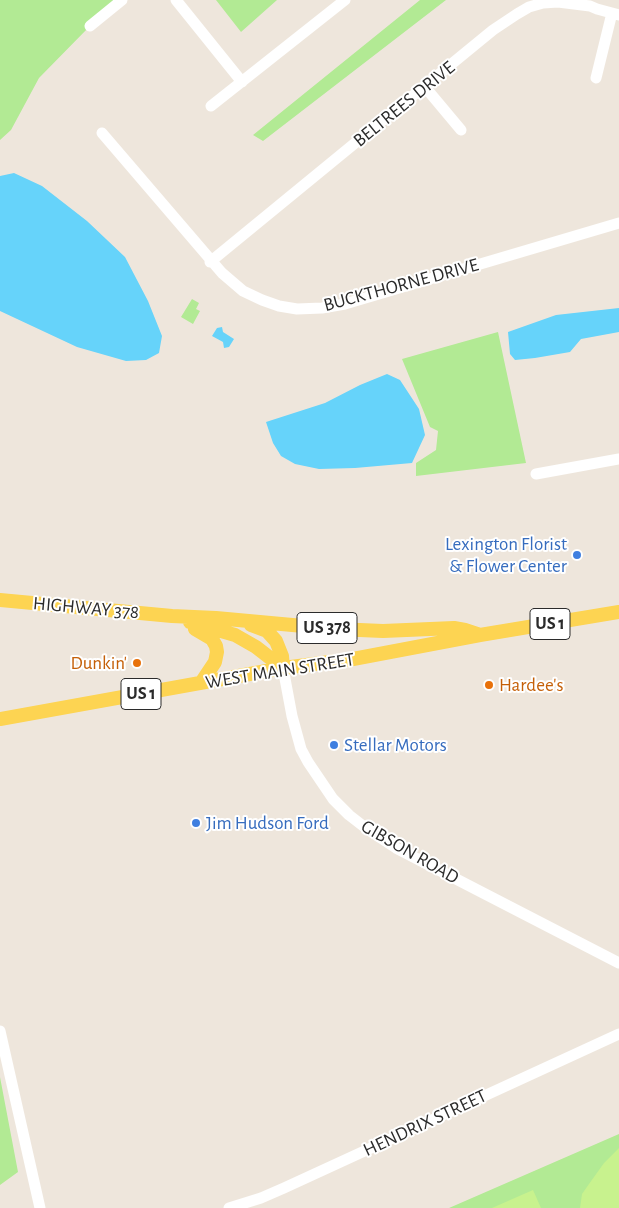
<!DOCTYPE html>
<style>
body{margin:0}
canvas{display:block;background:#eee6dc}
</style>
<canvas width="619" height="1208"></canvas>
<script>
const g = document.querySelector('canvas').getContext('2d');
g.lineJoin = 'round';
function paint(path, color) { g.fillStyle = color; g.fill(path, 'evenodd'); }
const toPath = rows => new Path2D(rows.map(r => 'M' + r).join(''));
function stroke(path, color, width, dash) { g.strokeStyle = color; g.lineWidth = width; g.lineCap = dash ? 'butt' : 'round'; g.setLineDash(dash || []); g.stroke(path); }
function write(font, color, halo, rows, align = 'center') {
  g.font = font + ' "Alegreya Sans",sans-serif'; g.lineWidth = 4; g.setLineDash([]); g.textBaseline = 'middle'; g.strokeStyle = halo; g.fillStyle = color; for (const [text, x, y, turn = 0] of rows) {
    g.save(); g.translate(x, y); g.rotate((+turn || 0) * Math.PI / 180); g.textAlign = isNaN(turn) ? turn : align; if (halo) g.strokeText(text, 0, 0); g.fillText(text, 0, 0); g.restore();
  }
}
const green = toPath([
 [0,0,122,0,90,26,39,78,11,130,0,140],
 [216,0,277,0,241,32],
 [420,0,446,0,263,141,253,135],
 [192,299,199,303,196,309,200,311,193,324,181,317],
 [498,332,526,463,416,476,416,463,436,450,438,431,430,427,402,359],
 [0,1077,18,1172,0,1185],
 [619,1134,619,1208,449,1208]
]);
const pitch = toPath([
 [619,1148,619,1208,580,1208,582,1194,589,1184,604,1163],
 [533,1190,541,1208,492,1208]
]);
const water = toPath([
 [14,173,42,186,87,221,125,257,148,301,162,336,159,353,146,360,126,361,77,347,0,311,0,176],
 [619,308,619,332,581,339,570,352,535,358,515,360,510,354,508,332,556,315],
 [222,327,223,332,234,339,229,347,224,348,223,342,212,336,217,328],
 [387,374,400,380,419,409,425,435,412,463,355,468,319,469,295,464,281,456,273,443,266,422,325,403,360,385]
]);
const minor = toPath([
 [176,0,242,82],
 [90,26,122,0],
 [596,78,612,13],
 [425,87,461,130],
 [211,106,345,0],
 [102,133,222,273,243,291,262,300,279,306,297,309,322,308,345,304,619,223],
 [210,262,493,30,517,14,529,7,543,3,558,2,590,6,597,9,619,15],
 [536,474,619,459],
 [283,668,292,716,301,749,308,762,333,799,349,815,367,829,396,848,619,963],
 [0,1031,40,1208],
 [229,1208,261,1198,284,1188,619,1034]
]);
const major = toPath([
 [0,600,172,616,216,618,336,629,383,631,454,628,465,630,477,634],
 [190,622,235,635,256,647,283,668],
 [251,625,267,631,276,641,282,656,283,668],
 [195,629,212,639,216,646,217,652,215,662,201,683],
 [0,719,283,668,353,659,480,635,619,612]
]);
const markers = [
 [577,555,5,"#3f7fe0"],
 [137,663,5,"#e8710a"],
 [489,685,5,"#e8710a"],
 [334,745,5,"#3f7fe0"],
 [196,823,5,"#3f7fe0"]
];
const shields = [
 [550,624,40],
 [327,628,60],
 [141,694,40]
];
const shieldNames = [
 ["US 1",550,624],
 ["US 378",327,628],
 ["US 1",141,694]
];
const streetNames = [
 ["BELTREES DRIVE",404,104,-39],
 ["BUCKTHORNE DRIVE",401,285,-15],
 ["HIGHWAY 378",86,608,5],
 ["WEST MAIN STREET",280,671,-9],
 ["GIBSON ROAD",410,852,30],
 ["HENDRIX STREET",425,1123,-25]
];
const shopNames = [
 ["Lexington Florist",567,544,"right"],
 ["& Flower Center",567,566,"right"],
 ["Stellar Motors",344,745],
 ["Jim Hudson Ford",206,823]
];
const foodNames = [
 ["Dunkin'",127,663],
 ["Hardee's",499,685,"left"]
];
paint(green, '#b2ea94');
paint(pitch, '#c8f28e');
paint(water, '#66d3fa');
stroke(minor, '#fff', 11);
stroke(major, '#fdd452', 14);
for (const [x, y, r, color] of markers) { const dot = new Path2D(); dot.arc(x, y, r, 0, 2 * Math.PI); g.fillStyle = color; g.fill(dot); stroke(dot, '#fff', 2); }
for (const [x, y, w] of shields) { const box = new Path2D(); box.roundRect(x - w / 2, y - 15.5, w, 31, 4); g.fillStyle = '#fff'; g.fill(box); stroke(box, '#2b2b2b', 1); }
write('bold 18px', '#2b2b2b', null, shieldNames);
write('19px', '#2b2b2b', '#fff', streetNames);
write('19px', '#366cbe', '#fff', shopNames, 'left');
write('19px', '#c56008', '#fff', foodNames, 'right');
</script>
